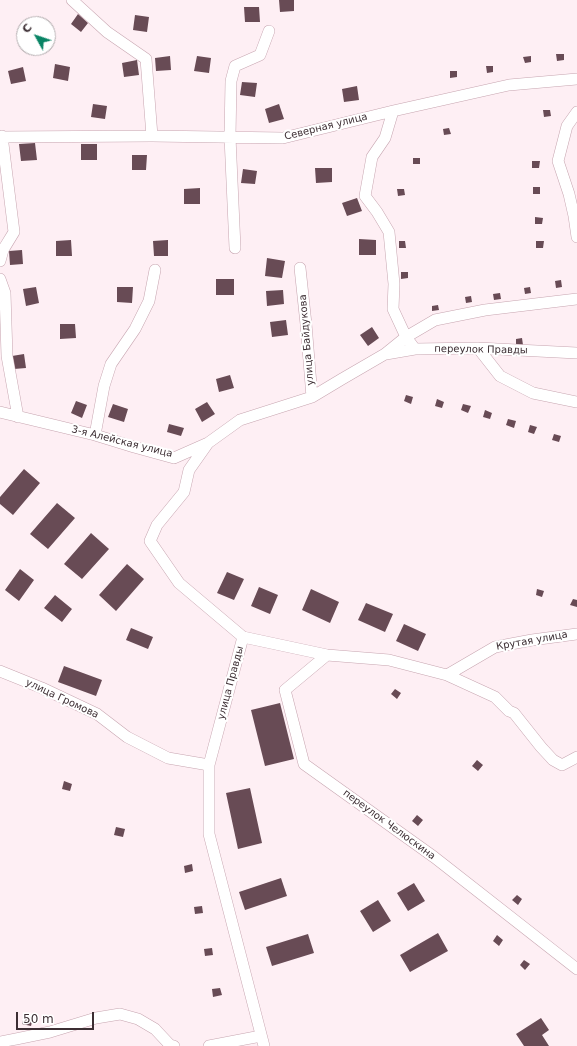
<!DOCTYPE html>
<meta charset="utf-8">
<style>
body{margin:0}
#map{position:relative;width:577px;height:1046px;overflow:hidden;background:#feeff4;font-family:"DejaVu Sans",sans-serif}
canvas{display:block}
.north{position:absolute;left:16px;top:16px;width:40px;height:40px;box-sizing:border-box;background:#fff;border:1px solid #b1abad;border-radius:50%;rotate:310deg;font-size:11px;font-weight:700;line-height:16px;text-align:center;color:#3c2e33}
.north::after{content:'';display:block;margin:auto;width:14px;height:18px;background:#098465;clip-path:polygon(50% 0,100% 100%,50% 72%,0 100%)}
.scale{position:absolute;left:16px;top:1012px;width:78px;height:18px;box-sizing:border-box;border:2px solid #3c2e33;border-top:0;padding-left:5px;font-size:12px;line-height:14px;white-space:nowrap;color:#3c2e33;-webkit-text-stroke:3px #fff;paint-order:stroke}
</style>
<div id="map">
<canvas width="577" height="1046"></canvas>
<div class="north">С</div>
<div class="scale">50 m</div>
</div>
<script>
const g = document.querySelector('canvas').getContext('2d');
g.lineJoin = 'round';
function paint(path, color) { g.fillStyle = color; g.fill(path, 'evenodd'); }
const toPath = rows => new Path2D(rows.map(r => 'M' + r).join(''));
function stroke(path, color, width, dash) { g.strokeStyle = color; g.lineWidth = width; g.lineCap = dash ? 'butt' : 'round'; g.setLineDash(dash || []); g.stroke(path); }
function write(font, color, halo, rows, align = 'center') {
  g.font = font + ' "DejaVu Sans",sans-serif'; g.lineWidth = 4; g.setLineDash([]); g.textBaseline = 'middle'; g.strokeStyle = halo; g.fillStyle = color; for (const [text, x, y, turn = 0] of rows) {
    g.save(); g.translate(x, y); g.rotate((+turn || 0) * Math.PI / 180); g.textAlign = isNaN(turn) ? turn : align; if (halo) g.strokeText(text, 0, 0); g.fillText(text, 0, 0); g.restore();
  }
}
const building = toPath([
 [279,0,294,0,294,11,280,12],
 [244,7,259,7,260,22,245,22],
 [78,14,88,23,81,32,71,24],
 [135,15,149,17,147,32,133,30],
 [556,54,564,54,564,60,557,61],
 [170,56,171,70,156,71,155,58],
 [197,56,211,58,209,73,194,71],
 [531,56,531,62,525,63,523,57],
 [137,60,139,75,124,77,122,63],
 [55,64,70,67,68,81,53,78],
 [486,66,493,66,493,72,487,73],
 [23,67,26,81,11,84,8,71],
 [450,71,457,71,457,77,450,78],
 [242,82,257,83,255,97,240,95],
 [357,86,359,100,344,102,342,89],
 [93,104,107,106,105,119,91,117],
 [279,104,284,119,269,123,265,109],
 [543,110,550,110,551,116,544,117],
 [449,128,451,134,444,135,443,129],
 [35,143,37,160,21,161,19,144],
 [81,144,97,144,97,160,81,160],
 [132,155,147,155,146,170,132,170],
 [413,158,420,158,420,164,413,164],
 [532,161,540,161,539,168,532,168],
 [315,168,332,168,332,182,316,183],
 [243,169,257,171,255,184,241,183],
 [533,187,540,187,540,194,533,194],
 [200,188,200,204,184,204,184,189],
 [397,189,404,189,405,195,398,196],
 [357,198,362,211,347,216,342,203],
 [535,217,543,218,542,224,535,224],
 [359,239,376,240,376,255,359,255],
 [71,240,72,256,56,256,56,241],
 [168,240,168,256,154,256,153,241],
 [399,241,405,241,406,248,399,248],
 [536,241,544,241,543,248,536,248],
 [22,250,23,264,10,265,9,251],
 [267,258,285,261,282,278,265,276],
 [401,272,408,272,408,278,401,279],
 [216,279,234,279,234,295,216,295],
 [561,280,562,287,556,288,555,281],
 [36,287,39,303,26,306,23,289],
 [117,287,133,287,132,303,117,302],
 [530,287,531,293,525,294,524,288],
 [283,290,284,304,267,306,266,291],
 [500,293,501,299,494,300,493,294],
 [471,296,472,302,466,303,465,297],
 [438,305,439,310,432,311,432,306],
 [286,320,288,335,272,337,270,322],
 [60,324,75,324,76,338,60,339],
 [372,327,379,338,368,346,360,335],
 [522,338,523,345,516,346,516,339],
 [24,354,26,368,14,369,12,356],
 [230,375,234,388,219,392,216,379],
 [406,395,413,397,411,404,404,401],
 [437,399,444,402,442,408,435,406],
 [76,401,87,405,82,418,71,413],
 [207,402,215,414,202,422,195,409],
 [113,404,128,409,124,422,108,417],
 [463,404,471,406,468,413,461,410],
 [485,410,492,413,490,419,483,417],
 [508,419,516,421,514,428,506,425],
 [169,424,184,428,181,436,167,432],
 [530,425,537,427,534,434,528,432],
 [554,434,561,436,559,442,552,440],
 [24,469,40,483,13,515,0,504,0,497],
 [57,503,75,518,48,549,30,534],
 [91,533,109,549,82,579,64,564],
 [127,564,144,579,116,611,99,595],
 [20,569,34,580,19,601,5,590],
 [227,572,244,579,234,600,217,593],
 [259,587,278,595,270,614,251,606],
 [311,589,339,602,330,623,302,610],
 [537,589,544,591,542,597,536,595],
 [55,595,72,609,62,622,44,608],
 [573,599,577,600,577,607,570,605],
 [366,603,393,614,385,632,358,620],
 [404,624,426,634,418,651,396,641],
 [131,628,153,637,148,649,126,640],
 [64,666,102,680,96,696,58,682],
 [395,689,401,693,397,699,391,694],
 [280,703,294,759,265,766,251,710],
 [477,760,483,765,478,771,472,766],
 [64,781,72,784,70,791,62,789],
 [250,788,262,843,238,849,226,793],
 [417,815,423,820,418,826,412,821],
 [116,827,125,829,123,837,114,835],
 [192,864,193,871,185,873,184,866],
 [281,878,287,896,245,910,239,892],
 [414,883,425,901,408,911,397,893],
 [517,895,522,899,518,905,512,900],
 [378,900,391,921,373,932,360,911],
 [202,906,203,913,195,914,194,907],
 [438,933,448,951,410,972,400,955],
 [308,934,314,953,272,966,266,947],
 [497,935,503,940,499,946,493,941],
 [212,948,213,955,205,956,204,949],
 [524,960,530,964,525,970,520,965],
 [220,988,222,995,213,997,212,989],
 [24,1016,33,1018,31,1026,22,1024],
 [541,1018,549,1030,542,1035,549,1046,524,1046,516,1034]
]);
const minor = toPath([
 [72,0,107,32,146,59,152,136],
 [393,111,385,138,372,157,365,196,377,212,389,232,394,284,393,309,406,337,415,349],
 [577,112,567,126,558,161,569,194,574,216,577,237],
 [0,137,152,136,283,138,393,111,509,85,577,79],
 [235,248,230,137,231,81,235,66,260,55,269,31],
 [0,261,3,250,14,232,2,136],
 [300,268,306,324,312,397],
 [0,279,5,293,7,356,18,417],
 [478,348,500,376,533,393,577,402],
 [386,354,415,349,478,348,577,353],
 [0,412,95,435,134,447,174,458,208,443,189,470,184,492,157,525,150,541,179,583,243,637,327,655,389,660,447,675,495,697,509,711,514,713,541,747,553,760,562,765,577,757],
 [95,435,104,386,111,364,135,329,149,301,155,270],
 [208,443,240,420,312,397,342,379,385,354,406,337,435,320,485,310,577,299],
 [243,637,209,765,209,834,264,1046],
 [327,655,285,690,304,764,434,857,577,969],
 [0,671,42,688,97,714,127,737,168,758,209,765],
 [447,675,495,647,532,640,577,634],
 [0,1042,16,1039,50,1032,96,1018,120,1014,138,1019,155,1029,170,1045,174,1046],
 [209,1046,261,1036]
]);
const streetNames = [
 ["Северная улица",326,127,-14],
 ["улица Байдукова",307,340,-95],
 ["переулок Правды",481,350,1],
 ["3-я Алейская улица",122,442,14],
 ["Крутая улица",532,641,-10],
 ["улица Правды",231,683,-75],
 ["улица Громова",62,699,25],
 ["переулок Челюскина",389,825,36]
];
paint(building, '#684b55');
stroke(minor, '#c7a5b0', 12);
stroke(minor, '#fff', 11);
write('10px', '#3c2e33', '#fff', streetNames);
</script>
